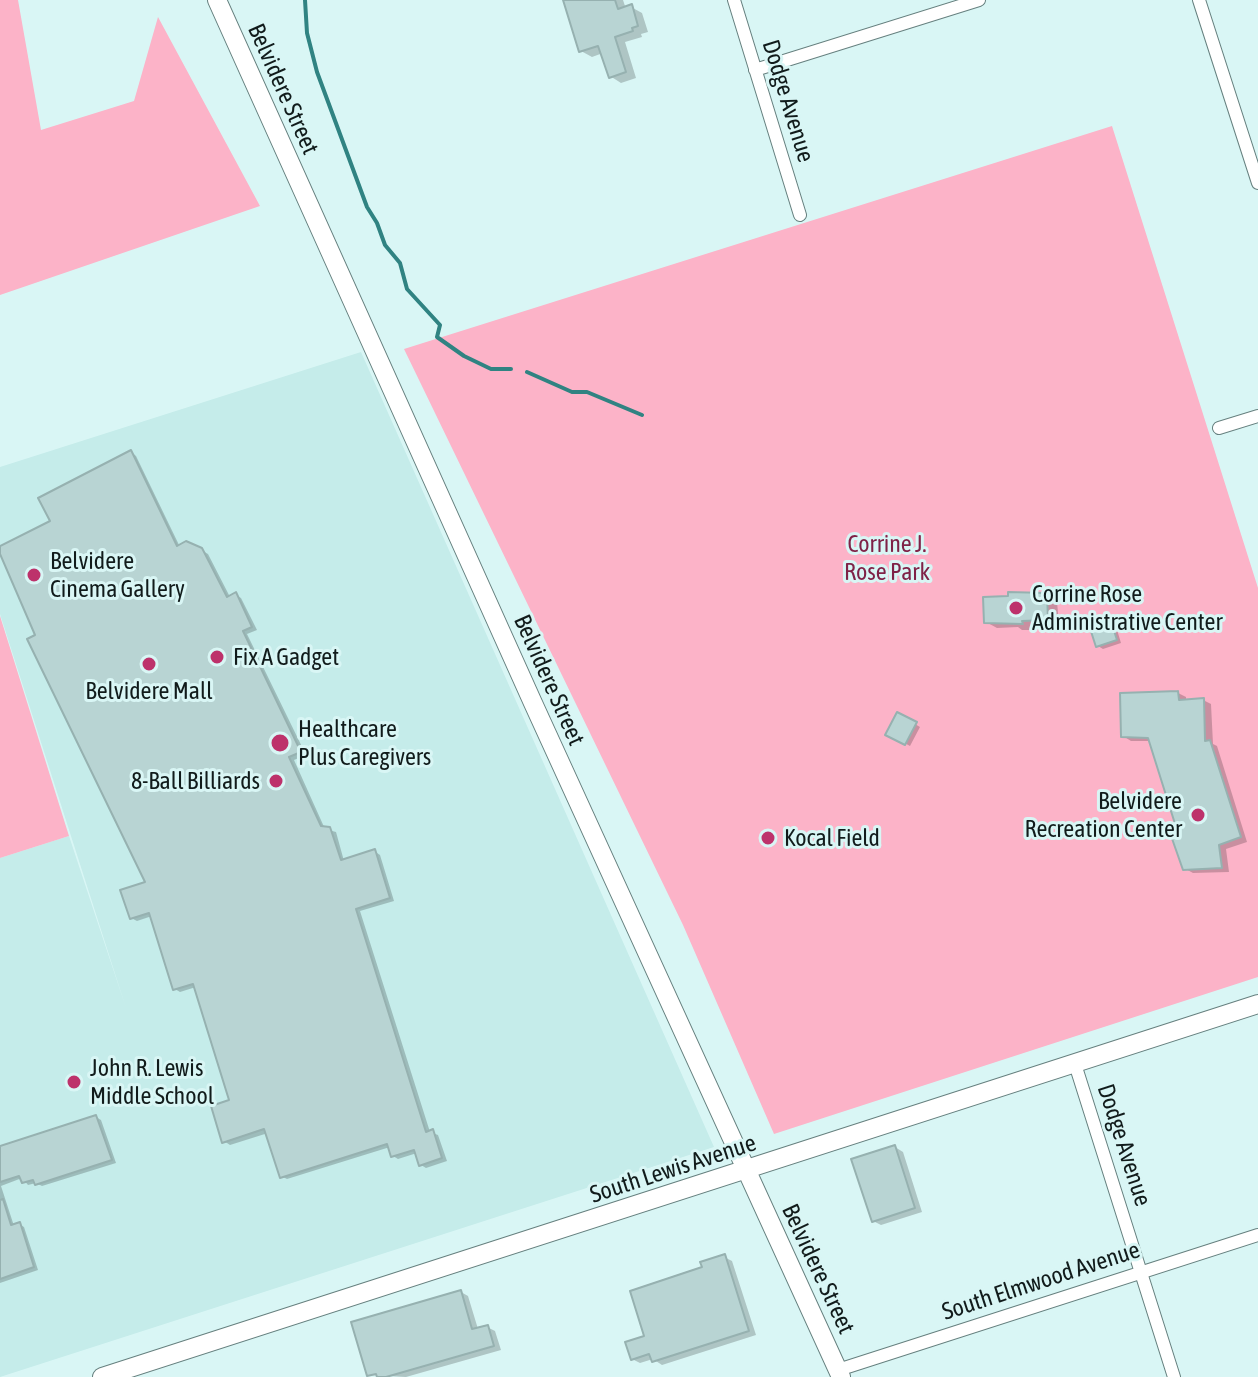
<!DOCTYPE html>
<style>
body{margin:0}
canvas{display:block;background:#d9f6f5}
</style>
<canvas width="1258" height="1377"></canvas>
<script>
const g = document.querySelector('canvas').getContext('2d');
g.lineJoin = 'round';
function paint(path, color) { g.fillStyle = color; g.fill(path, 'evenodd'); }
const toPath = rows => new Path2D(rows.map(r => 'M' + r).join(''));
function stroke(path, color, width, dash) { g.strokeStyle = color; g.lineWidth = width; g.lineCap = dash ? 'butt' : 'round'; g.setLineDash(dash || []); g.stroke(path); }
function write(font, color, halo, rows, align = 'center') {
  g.font = font + ' "Asap Condensed",sans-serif'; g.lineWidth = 6; g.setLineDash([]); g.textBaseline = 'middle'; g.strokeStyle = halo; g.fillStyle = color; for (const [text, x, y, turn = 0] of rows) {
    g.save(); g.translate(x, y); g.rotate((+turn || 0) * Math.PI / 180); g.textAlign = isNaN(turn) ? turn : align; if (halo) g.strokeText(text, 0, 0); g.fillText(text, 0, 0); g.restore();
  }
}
const built = toPath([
 [361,352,714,1147,0,1377,0,858,69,836,126,1008,0,614,0,467]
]);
const green = toPath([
 [0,0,18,0,41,130,134,101,158,17,260,206,0,295],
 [1112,126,1258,588,1258,977,774,1134,683,925,404,349],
 [0,616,69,836,0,858]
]);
const shadow = toPath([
 [565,0,623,0,626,9,631,7,642,13,648,32,641,34,642,37,625,42,636,78,621,83,610,76,603,53,592,57,581,51],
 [131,452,136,456,180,547,201,550,208,554,230,597,236,595,241,598,257,630,247,634,306,755,294,760,325,829,336,832,344,861,374,851,380,855,394,901,360,911,430,1132,438,1135,447,1161,426,1168,421,1165,417,1153,398,1159,393,1156,390,1147,287,1179,281,1176,268,1133,230,1145,224,1141,232,1101,196,987,180,992,175,989,152,916,137,921,131,918,148,883,0,548,53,522],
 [1047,595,1057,601,1059,625,1032,626,1033,630,1022,630,1018,627,997,628,986,622],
 [1109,617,1114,620,1121,643,1103,649,1098,646],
 [1178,693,1186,697,1186,701,1203,700,1211,704,1213,744,1217,746,1247,842,1226,849,1229,872,1193,873,1184,868,1179,828,1151,741,1131,741,1123,736],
 [898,714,920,727,910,746,888,734],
 [96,1117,101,1120,116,1163,42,1186,36,1183,28,1185,22,1178,1,1186,14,1226,19,1224,24,1227,38,1270,0,1283,0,1148],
 [895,1147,903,1152,922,1212,881,1225,873,1221],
 [724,1257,732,1261,756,1335,662,1365,653,1359,640,1363,632,1359,646,1338],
 [461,1292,468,1296,478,1329,487,1327,495,1331,501,1350,406,1377,369,1375]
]);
const stream = toPath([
 [305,0,307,33,317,72,367,207,377,223,385,245,400,263,407,289,440,325,437,337,464,356,491,369,511,369],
 [527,372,572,392,587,392,642,415]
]);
const building = toPath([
 [563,0,615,0,618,9,632,4,638,26,632,28,633,31,615,37,626,72,609,78,598,46,579,52,563,0],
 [131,450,177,546,186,541,202,548,227,597,236,592,252,627,243,631,301,752,289,757,321,826,330,827,341,860,375,849,390,898,356,909,426,1132,433,1129,442,1158,419,1166,414,1150,391,1157,387,1144,280,1178,264,1129,222,1143,211,1106,229,1100,193,984,173,990,149,913,130,919,120,890,145,882,27,639,35,635,0,554,0,546,50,521,38,498,131,450],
 [1008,592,1047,593,1048,620,1022,621,1023,624,984,623,983,597,1008,596,1008,592],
 [1109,615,1117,640,1096,647,1088,622,1109,615],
 [1178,691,1179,700,1204,698,1205,741,1210,740,1241,837,1219,845,1222,868,1183,870,1169,830,1176,827,1148,738,1121,737,1120,693,1178,691],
 [897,712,917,722,905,745,885,735,897,712],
 [96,1115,112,1160,35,1185,33,1180,22,1183,19,1176,0,1182,0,1146,96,1115],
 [895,1145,915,1208,872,1222,851,1159,895,1145],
 [3,1199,11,1225,20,1222,34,1267,0,1279,0,1200,3,1199],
 [725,1254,749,1331,652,1362,649,1354,631,1360,625,1342,644,1336,630,1291,702,1267,700,1262,725,1254],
 [461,1290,472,1329,488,1325,494,1346,386,1377,377,1377,376,1374,367,1376,351,1322,461,1290]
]);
const minor = toPath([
 [734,0,800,215],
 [1199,0,1258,183],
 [755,70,979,0],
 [1219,428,1258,416],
 [1075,1064,1174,1377],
 [838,1370,1258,1235]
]);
const secondary = toPath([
 [217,0,533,703,841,1377],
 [102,1377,1258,1004]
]);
const markers = [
 [34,575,8,"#bd326b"],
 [1016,608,8,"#bd326b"],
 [217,657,8,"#bd326b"],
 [149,664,8,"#bd326b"],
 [280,743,10,"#bd326b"],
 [276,781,8,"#bd326b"],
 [1198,815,8,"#bd326b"],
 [768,838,8,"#bd326b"],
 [74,1082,8,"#bd326b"]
];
const streetNames = [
 ["Belvidere Street",283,89,66],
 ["Dodge Avenue",788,101,73],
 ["Belvidere Street",549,680,66],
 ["Dodge Avenue",1124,1145,72],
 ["South Lewis Avenue",673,1169,-18],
 ["Belvidere Street",818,1269,65],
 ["South Elmwood Avenue",1041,1281,-18]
];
const parkNames = [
 ["Corrine J.",887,544],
 ["Rose Park",887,572]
];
const poiNames = [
 ["Belvidere",50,561],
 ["Cinema Gallery",50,589],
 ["Corrine Rose",1032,594],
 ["Administrative Center",1032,622],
 ["Fix A Gadget",233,657],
 ["Belvidere Mall",149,691,"center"],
 ["Healthcare",298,729],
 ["Plus Caregivers",298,757],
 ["8-Ball Billiards",260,781,"right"],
 ["Belvidere",1182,801,"right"],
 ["Recreation Center",1182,829,"right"],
 ["Kocal Field",784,838],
 ["John R. Lewis",90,1068],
 ["Middle School",90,1096]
];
paint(built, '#c5ecea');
paint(green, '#fcb3c8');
paint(shadow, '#0003');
stroke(stream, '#308382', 4);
paint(building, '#b8d4d3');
stroke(building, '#96b1b0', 2);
stroke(minor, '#66807f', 14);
stroke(secondary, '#66807f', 20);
stroke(minor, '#fff', 12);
stroke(secondary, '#fff', 18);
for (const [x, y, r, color] of markers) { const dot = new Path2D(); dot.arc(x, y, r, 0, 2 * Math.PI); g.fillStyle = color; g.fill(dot); stroke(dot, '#d9f6f5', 3); }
write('24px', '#111b1b', '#d9f6f5', streetNames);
write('24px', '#7f2247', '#d9f6f5', parkNames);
write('24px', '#111b1b', '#d9f6f5', poiNames, 'left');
</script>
